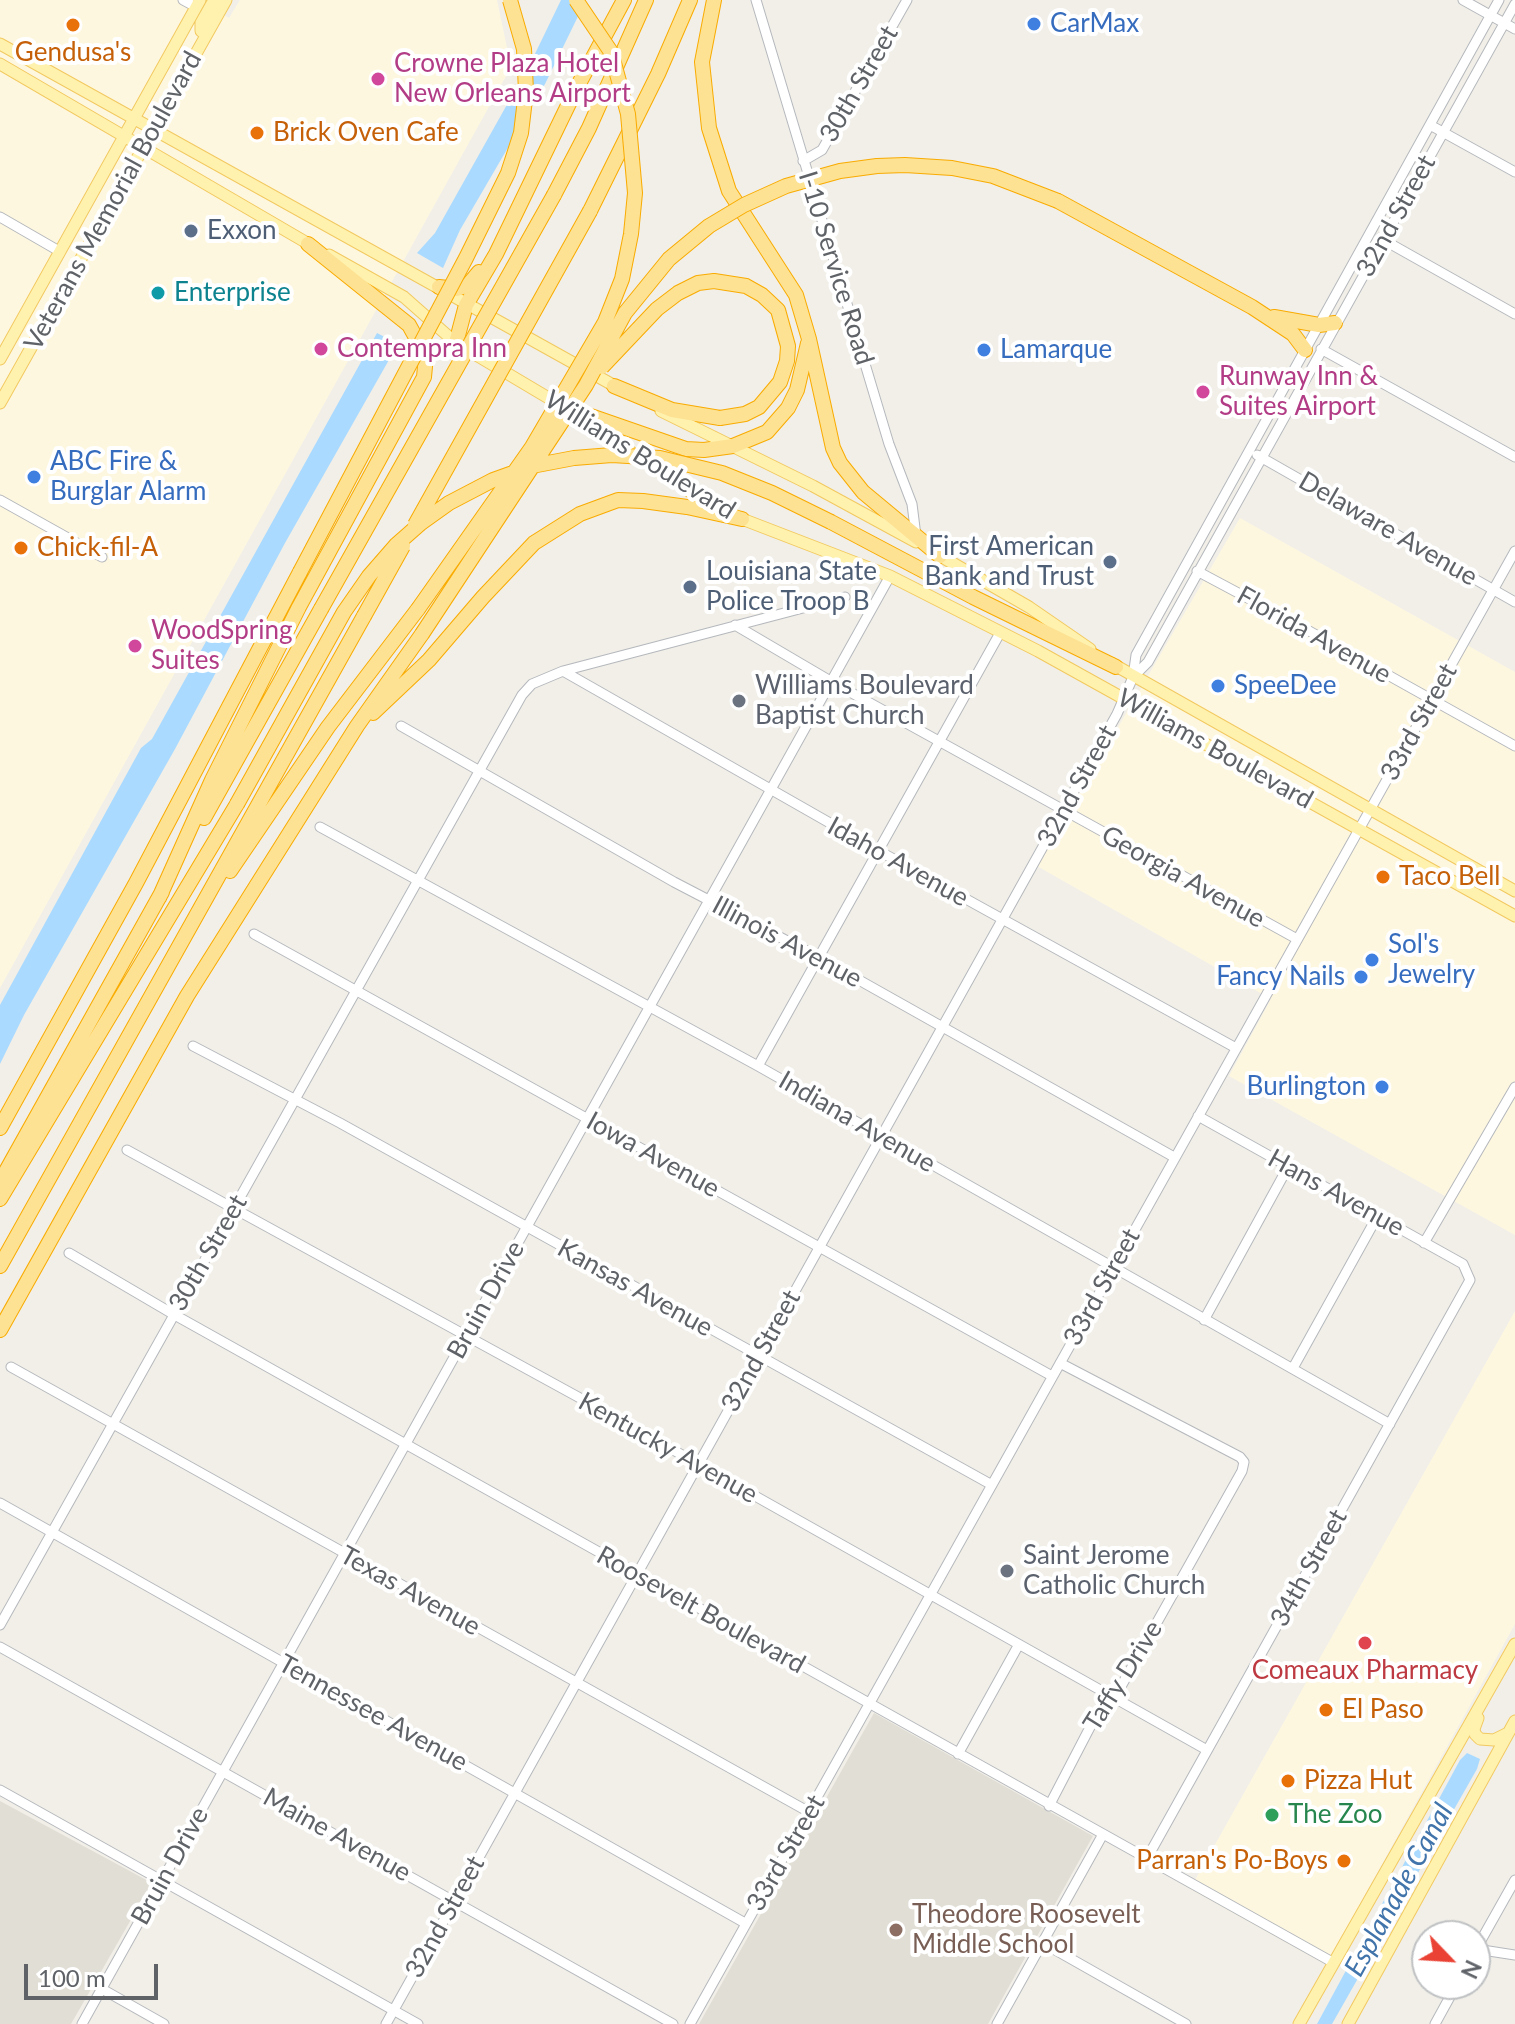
<!DOCTYPE html>
<style>
body{margin:0}
#map{position:relative;width:1515px;height:2024px;overflow:hidden;background:#f1efe8;font-family:Lato,sans-serif}
canvas{display:block}
.north{position:absolute;left:1411px;top:1920px;width:80px;height:80px;box-sizing:border-box;background:#fff;border:2px solid #bfc1c3;border-radius:50%;rotate:115deg;font-size:22px;font-weight:700;line-height:32px;text-align:center;color:#5f6368}
.north::after{content:'';display:block;margin:auto;width:28px;height:36px;background:#ea4335;clip-path:polygon(50% 0,100% 100%,50% 72%,0 100%)}
.scale{position:absolute;left:24px;top:1964px;width:134px;height:36px;box-sizing:border-box;border:4px solid #5f6368;border-top:0;padding-left:10px;font-size:24px;line-height:28px;white-space:nowrap;color:#5f6368;-webkit-text-stroke:6px #fff;paint-order:stroke}
</style>
<div id="map">
<canvas width="1515" height="2024"></canvas>
<div class="north">N</div>
<div class="scale">100 m</div>
</div>
<script>
const g = document.querySelector('canvas').getContext('2d');
g.lineJoin = 'round';
function paint(path, color) { g.fillStyle = color; g.fill(path, 'evenodd'); }
const toPath = rows => new Path2D(rows.map(r => 'M' + r).join(''));
function stroke(path, color, width, dash) { g.strokeStyle = color; g.lineWidth = width; g.lineCap = dash ? 'butt' : 'round'; g.setLineDash(dash || []); g.stroke(path); }
function write(font, color, halo, rows, align = 'center') {
  g.font = font + ' Lato,sans-serif'; g.lineWidth = 8; g.setLineDash([]); g.textBaseline = 'middle'; g.strokeStyle = halo; g.fillStyle = color; for (const [text, x, y, turn = 0] of rows) {
    g.save(); g.translate(x, y); g.rotate((+turn || 0) * Math.PI / 180); g.textAlign = isNaN(turn) ? turn : align; if (halo) g.strokeText(text, 0, 0); g.fillText(text, 0, 0); g.restore();
  }
}
const commercial = toPath([
 [0,0,197,0,229,18,240,0,497,0,511,67,0,988],
 [1240,518,1515,672,1515,1235,1229,1076,1271,999,1037,866],
 [1515,1311,1515,1624,1326,1965,1190,1889]
]);
const education = toPath([
 [874,1713,1093,1836,988,2024,699,2024],
 [0,1801,152,1883,71,2024,0,2024]
]);
const water = toPath([
 [561,0,586,0,545,84,460,230,443,268,417,253,435,233,532,60],
 [377,333,398,344,285,543,175,749,24,1015,0,1064,0,1005,141,748,152,739],
 [1467,1753,1480,1759,1477,1769,1332,2024,1317,2024,1460,1760]
]);
const minor = toPath([
 [183,0,196,7],
 [756,0,889,444,912,504,916,536],
 [1463,0,1515,29],
 [1430,125,1515,172],
 [803,161,822,150,907,0],
 [0,217,59,251],
 [1380,238,1515,314],
 [1321,349,1515,457],
 [1257,455,1515,602],
 [0,500,102,557],
 [1197,571,1302,627,1515,746],
 [735,625,832,682,1297,939],
 [563,671,879,851,1236,1048],
 [1133,677,1148,662,1515,4],
 [401,726,674,882,818,957,1174,1157],
 [320,827,758,1066,1390,1424],
 [254,934,1052,1376],
 [193,1046,340,1123,992,1485],
 [758,1066,1000,633],
 [127,1150,611,1415,1207,1750],
 [1424,1243,1515,1087],
 [69,1253,173,1314,1334,1963],
 [1204,1320,1288,1167],
 [11,1367,809,1812],
 [1293,1368,1377,1217],
 [0,1503,745,1923],
 [0,1625,522,695,532,684,563,671,845,597],
 [0,1647,673,2024],
 [958,1754,1018,1646],
 [0,1790,418,2024],
 [1049,1806,1100,1708,1119,1690,1242,1471,1244,1462,1240,1457,1060,1363],
 [1146,1860,1470,1280,1463,1264,1198,1116],
 [1043,1943,1186,2024],
 [1476,1949,1515,1955],
 [1475,1951,1515,1880],
 [102,1989,164,2024],
 [82,2024,890,576],
 [386,2024,1117,714,1133,677,1136,655,1499,0],
 [690,2024,1515,551],
 [997,2024,1102,1836],
 [1435,2024,1457,1984]
]);
const major = toPath([
 [206,35,201,31,201,23,214,0],
 [0,44,622,390],
 [0,64,314,247],
 [329,255,404,297,456,343,562,406,695,495,742,519,890,576,1038,651,1515,916],
 [0,359,200,0],
 [0,403,226,0],
 [661,411,813,486,916,542],
 [935,553,1029,607,1090,649],
 [1111,663,1515,891],
 [1478,1718,1474,1729,1475,1734,1480,1739,1494,1740,1508,1733],
 [1299,2024,1515,1644],
 [1348,2024,1515,1721]
]);
const highway = toPath([
 [714,0,702,62,709,128,729,191,796,295,809,339,833,448,840,463,863,492,940,556],
 [554,195,589,128,646,0],
 [1058,201,1252,307,1293,334,1305,350],
 [590,211,658,74,690,0],
 [439,287,457,289,468,285,479,272],
 [1274,317,1319,325,1335,323],
 [456,343,466,305,496,254,575,91,624,0],
 [614,386,672,410,720,418],
 [562,406,686,449,704,450,733,446,767,432,788,408,797,390,808,343],
 [831,522,973,597,1116,667],
 [373,713,429,660,483,597,534,543,580,514,618,500,643,501,687,507,742,519],
 [204,818,321,609],
 [230,871,328,727,418,609],
 [159,898,212,780,299,607,424,377,426,356,409,325,308,244],
 [0,1128,136,883,300,572],
 [0,1182,162,892],
 [0,1199,237,804],
 [0,1266,364,616],
 [0,1330,187,996,357,726,422,634]
]);
const highwayBridge = toPath([
 [602,367,657,309,678,293,698,283,714,281,746,286,762,295,778,310,788,346,787,361,780,382,759,407,745,414,720,418],
 [415,525,590,211],
 [300,572,466,258,508,173,521,133,526,91,524,49,510,0],
 [321,609,554,195],
 [418,609,532,447,605,322,622,279,631,234,635,193,628,114,611,52,576,0],
 [364,616,403,546],
 [422,634,586,385,625,313,669,259,709,226,744,205,786,186,840,171,877,166,905,165,952,168,993,176,1058,201],
 [237,804,344,612,369,576,396,545,421,523,449,503,493,480,532,466,574,458,612,455,660,458,722,473,772,493,831,522]
]);
const markers = [
 [1034,24,8,"#3f7fe0"],
 [73,25,8,"#e8710a"],
 [378,79,8,"#d1479c"],
 [257,133,8,"#e8710a"],
 [191,231,8,"#5c6f8a"],
 [158,293,8,"#0f9aa8"],
 [321,349,8,"#d1479c"],
 [984,350,8,"#3f7fe0"],
 [1203,392,8,"#d1479c"],
 [34,477,8,"#3f7fe0"],
 [21,548,8,"#e8710a"],
 [1110,562,8,"#5c6f8a"],
 [690,587,8,"#5c6f8a"],
 [135,646,8,"#d1479c"],
 [1218,686,8,"#3f7fe0"],
 [739,701,8,"#6b7280"],
 [1383,877,8,"#e8710a"],
 [1372,960,8,"#3f7fe0"],
 [1361,977,8,"#3f7fe0"],
 [1382,1087,8,"#3f7fe0"],
 [1007,1571,8,"#6b7280"],
 [1365,1643,8,"#e0444e"],
 [1326,1710,8,"#e8710a"],
 [1288,1781,8,"#e8710a"],
 [1272,1815,8,"#2e9e5b"],
 [1344,1861,8,"#e8710a"],
 [896,1930,8,"#8d6e63"]
];
const shopNames = [
 ["CarMax",1050,24],
 ["Lamarque",1000,350],
 ["ABC Fire &",50,462],
 ["Burglar Alarm",50,492],
 ["SpeeDee",1234,686],
 ["Sol's",1388,945],
 ["Jewelry",1388,975],
 ["Fancy Nails",1345,977,"right"],
 ["Burlington",1366,1087,"right"]
];
const foodNames = [
 ["Gendusa's",73,53,"center"],
 ["Brick Oven Cafe",273,133],
 ["Chick-fil-A",37,548],
 ["Taco Bell",1399,877],
 ["El Paso",1342,1710],
 ["Pizza Hut",1304,1781],
 ["Parran's Po-Boys",1328,1861,"right"]
];
const hotelNames = [
 ["Crowne Plaza Hotel",394,64],
 ["New Orleans Airport",394,94],
 ["Contempra Inn",337,349],
 ["Runway Inn &",1219,377],
 ["Suites Airport",1219,407],
 ["WoodSpring",151,631],
 ["Suites",151,661]
];
const streetNames = [
 ["30th Street",859,84,-60],
 ["Veterans Memorial Boulevard",113,201,-61],
 ["32nd Street",1396,216,-61],
 ["I-10 Service Road",836,268,73],
 ["Williams Boulevard",640,455,32],
 ["Delaware Avenue",1388,529,30],
 ["Florida Avenue",1314,635,29],
 ["33rd Street",1419,722,-61],
 ["Williams Boulevard",1215,749,29],
 ["32nd Street",1077,786,-61],
 ["Idaho Avenue",898,862,29],
 ["Georgia Avenue",1183,877,29],
 ["Illinois Avenue",787,942,28],
 ["Indiana Avenue",857,1122,30],
 ["Iowa Avenue",653,1155,29],
 ["Hans Avenue",1336,1193,29],
 ["30th Street",208,1253,-60],
 ["33rd Street",1102,1287,-61],
 ["Kansas Avenue",635,1288,29],
 ["Bruin Drive",486,1300,-61],
 ["32nd Street",761,1351,-61],
 ["Kentucky Avenue",668,1448,29],
 ["34th Street",1309,1568,-61],
 ["Texas Avenue",410,1591,29],
 ["Roosevelt Boulevard",701,1610,29],
 ["Taffy Drive",1123,1676,-58],
 ["Tennessee Avenue",373,1713,29],
 ["Maine Avenue",337,1835,29],
 ["33rd Street",786,1853,-60],
 ["Bruin Drive",170,1866,-61],
 ["32nd Street",445,1917,-61]
];
const serviceNames = [
 ["Exxon",207,231],
 ["First American",1094,547,"right"],
 ["Bank and Trust",1094,577,"right"],
 ["Louisiana State",706,572],
 ["Police Troop B",706,602]
];
const cultureNames = [
 ["Enterprise",174,293]
];
const worshipNames = [
 ["Williams Boulevard",755,686],
 ["Baptist Church",755,716],
 ["Saint Jerome",1023,1556],
 ["Catholic Church",1023,1586]
];
const healthNames = [
 ["Comeaux Pharmacy",1365,1671]
];
const leisureNames = [
 ["The Zoo",1288,1815]
];
const educationNames = [
 ["Theodore Roosevelt",912,1915],
 ["Middle School",912,1945]
];
const waterNames = [
 ["Esplanade Canal",1399,1890,-61]
];
paint(commercial, '#fef7e0');
paint(education, '#e1ded6');
paint(water, '#aadaff');
stroke(minor, '#b5b8bc', 11);
stroke(major, '#f2c960', 13);
stroke(highway, '#f9ab00', 16);
stroke(minor, '#fff', 9);
stroke(major, '#fff2af', 11);
stroke(highway, '#fde293', 14);
stroke(highwayBridge, '#f9ab00', 16, []);
stroke(highwayBridge, '#fde293', 14);
for (const [x, y, r, color] of markers) { const dot = new Path2D(); dot.arc(x, y, r, 0, 2 * Math.PI); g.fillStyle = color; g.fill(dot); stroke(dot, '#fff', 3); }
write('26px', '#366cbe', '#fff', shopNames, 'left');
write('26px', '#c56008', '#fff', foodNames, 'left');
write('26px', '#b23c85', '#fff', hotelNames, 'left');
write('26px', '#5f6368', '#fff', streetNames);
write('26px', '#4e5e75', '#fff', serviceNames, 'left');
write('26px', '#0d838f', '#fff', cultureNames, 'left');
write('26px', '#5b616d', '#fff', worshipNames, 'left');
write('26px', '#be3a42', '#fff', healthNames);
write('26px', '#27864d', '#fff', leisureNames, 'left');
write('26px', '#785e54', '#fff', educationNames, 'left');
write('italic 28px', '#4174aa', '#fff', waterNames);
</script>
